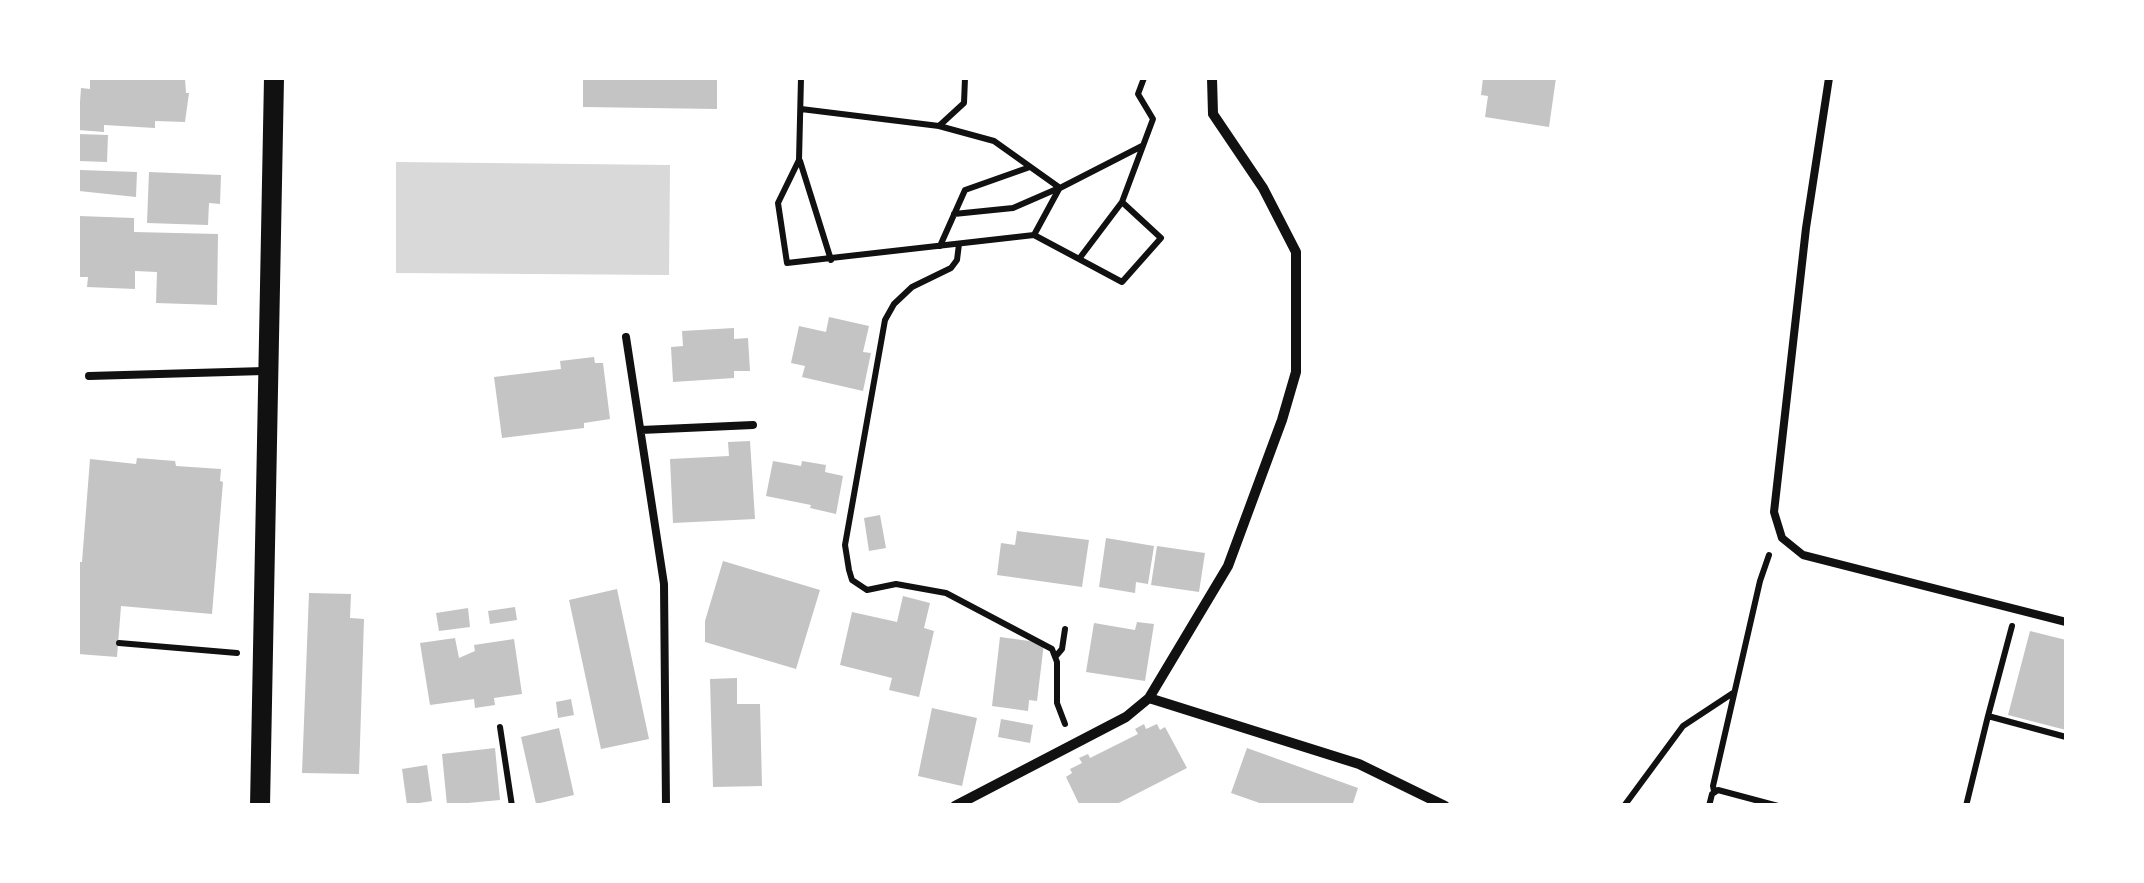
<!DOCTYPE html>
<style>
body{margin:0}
#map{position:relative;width:2144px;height:883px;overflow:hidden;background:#fff;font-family:"Fira Sans",sans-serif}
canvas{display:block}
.frame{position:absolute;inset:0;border:80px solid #fff;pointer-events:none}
</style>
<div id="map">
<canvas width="2144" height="883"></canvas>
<div class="frame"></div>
</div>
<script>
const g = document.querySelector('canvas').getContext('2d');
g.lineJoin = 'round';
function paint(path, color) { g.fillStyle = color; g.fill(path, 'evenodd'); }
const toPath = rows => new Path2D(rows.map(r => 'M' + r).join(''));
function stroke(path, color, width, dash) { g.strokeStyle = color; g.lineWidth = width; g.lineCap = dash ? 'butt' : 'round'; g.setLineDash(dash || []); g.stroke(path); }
const water = toPath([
 [396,162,670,165,669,275,396,273]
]);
const building = toPath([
 [100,78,185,78,186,93,189,93,185,122,155,121,155,128,104,125,104,132,78,130,81,88,90,89,90,80],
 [583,78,717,78,717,109,583,107],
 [1483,78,1556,78,1549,127,1485,117,1488,96,1481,95],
 [78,134,108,135,107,162,78,161],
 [80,170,137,172,136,197,79,191],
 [149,172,221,175,220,204,209,203,208,225,147,223],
 [79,216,134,218,134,232,218,234,217,305,156,303,157,272,135,271,135,289,87,287,88,277,78,277],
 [829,317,869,326,863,352,871,353,863,391,802,377,805,366,791,363,799,326,826,332],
 [734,328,734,339,748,338,750,371,734,371,734,378,673,382,671,347,683,346,682,331],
 [594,357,595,363,603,363,610,419,584,423,584,428,502,438,494,377,561,369,560,361],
 [750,441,755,519,673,523,670,459,729,456,728,442],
 [137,458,175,461,176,466,221,469,220,481,223,482,212,614,121,606,117,657,78,654,78,562,82,562,90,459,136,464],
 [773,461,801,466,802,461,826,465,825,472,843,476,836,514,810,508,811,505,766,496],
 [880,515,886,548,869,551,864,518],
 [1017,531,1089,540,1082,587,997,575,1001,543,1015,545],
 [1106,538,1154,546,1148,584,1136,582,1135,593,1099,587],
 [1157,546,1205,553,1199,592,1151,585],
 [723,561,820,590,796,669,705,642,705,621],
 [617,589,649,739,601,749,569,600],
 [309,593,351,594,350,618,364,619,359,774,302,773],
 [903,596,930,603,924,628,934,631,919,697,889,690,892,678,840,665,852,612,897,622],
 [515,607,517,620,490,624,488,611],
 [468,608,470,627,439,631,436,613],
 [1137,622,1154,624,1145,681,1086,672,1094,623,1135,630],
 [2030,631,2066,640,2066,730,2008,715],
 [1000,637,1044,643,1037,701,1029,700,1028,711,992,706],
 [455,638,459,658,475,651,474,645,514,639,522,694,494,698,495,705,475,708,474,699,430,705,420,643],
 [737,678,737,704,760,704,762,786,713,787,710,679],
 [571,699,574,715,558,718,556,702],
 [932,708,977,718,962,786,918,776],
 [1001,719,1033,725,1030,743,998,737],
 [1144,724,1146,729,1157,724,1160,730,1165,727,1187,768,1113,806,1080,806,1066,777,1072,773,1070,769,1082,763,1079,758,1088,754,1090,758,1138,734,1135,729],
 [559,728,574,795,536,804,521,737],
 [495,748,500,800,447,805,442,754],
 [1247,748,1358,788,1352,806,1268,806,1231,793],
 [427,765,432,801,407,805,402,769]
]);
const path = toPath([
 [801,78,799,160,778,203,787,263,1034,235,1079,259,1122,282,1161,238,1122,202,1079,259],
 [801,109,939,126,964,103,965,78],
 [939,126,994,141,1060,188,1142,146],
 [800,161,831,260],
 [1122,202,1153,119,1138,94,1144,78],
 [954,214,1013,208,1059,188],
 [1034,235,1059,189],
 [959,244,957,260,951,268,912,287,894,304,885,320,845,545,849,570,852,580,867,590,896,584,946,593,1052,649,1057,662,1057,703,1065,724],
 [940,246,965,190,1030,167],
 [2012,626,1988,716,2066,737],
 [119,643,237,653],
 [1056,656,1062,649,1065,629],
 [500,727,512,806],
 [1714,791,1713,786,1760,581,1769,555],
 [1624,806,1683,726,1733,693],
 [1709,806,1712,794,1718,790,1778,806],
 [1966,806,1988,716]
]);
const service = toPath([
 [1829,78,1806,228,1774,512,1782,538,1803,555,2066,622],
 [626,337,664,584,666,806],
 [89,376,264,371],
 [641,430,753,425]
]);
const minor = toPath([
 [1149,698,1359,764,1445,806],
 [955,806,1126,717,1149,698,1228,566,1282,420,1296,372,1296,252,1263,188,1213,114,1212,78]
]);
const secondary = toPath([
 [260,806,274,78]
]);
paint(water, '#d9d9d9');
paint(building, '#c4c4c4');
stroke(path, '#111', 6);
stroke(service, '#111', 8);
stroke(minor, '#111', 10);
stroke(secondary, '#111', 20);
</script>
